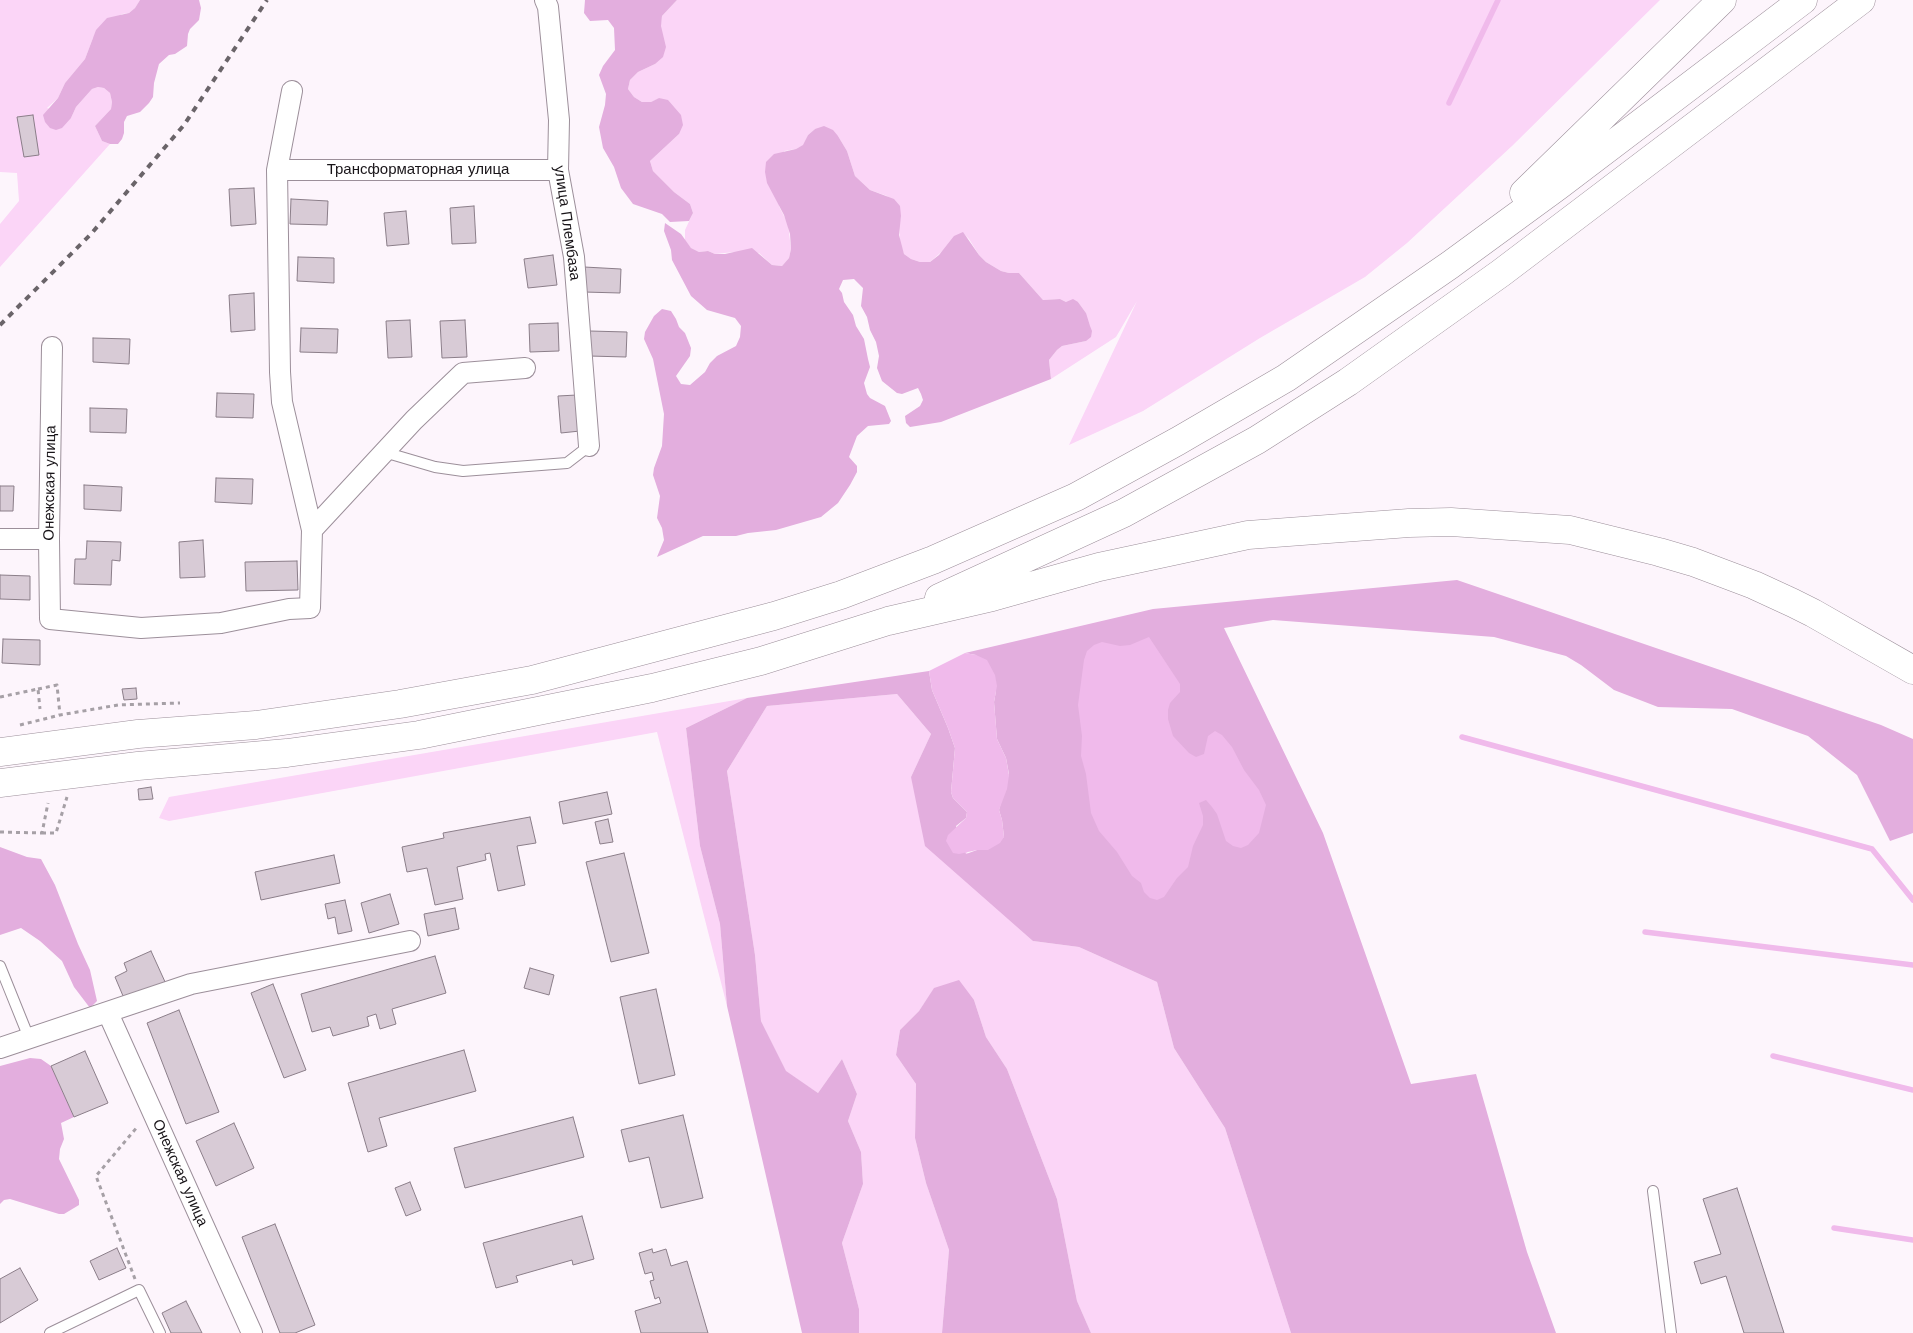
<!DOCTYPE html>
<meta charset="utf-8">
<style>
body{margin:0}
canvas{display:block;background:#fdf5fc}
</style>
<canvas width="1913" height="1333"></canvas>
<script>
const g = document.querySelector('canvas').getContext('2d');
g.lineJoin = 'round';
function paint(path, color) { g.fillStyle = color; g.fill(path, 'evenodd'); }
const toPath = rows => new Path2D(rows.map(r => 'M' + r).join(''));
function stroke(path, color, width, dash) { g.strokeStyle = color; g.lineWidth = width; g.lineCap = dash ? 'butt' : 'round'; g.setLineDash(dash || []); g.stroke(path); }
function write(font, color, halo, rows, align = 'center') {
  g.font = font + ' "Work Sans",sans-serif'; g.lineWidth = 4; g.setLineDash([]); g.textBaseline = 'middle'; g.strokeStyle = halo; g.fillStyle = color; for (const [text, x, y, turn = 0] of rows) {
    g.save(); g.translate(x, y); g.rotate((+turn || 0) * Math.PI / 180); g.textAlign = isNaN(turn) ? turn : align; if (halo) g.strokeText(text, 0, 0); g.fillText(text, 0, 0); g.restore();
  }
}
const green = toPath([
 [0,0,140,0,135,8,129,13,122,14,93,38,85,59,65,83,58,98,47,108,71,118,76,107,92,89,98,87,104,88,110,93,112,102,111,109,95,126,102,141,110,144,0,267,0,224,19,201,17,173,0,172],
 [677,0,1660,0,1512,146,1407,243,1365,277,1260,338,1143,411,1069,445,1137,301,1116,337,1051,379,1049,360,1057,350,1062,346,1086,341,1086,313,1078,302,1066,302,1060,299,1043,300,1019,273,1009,273,1001,271,986,262,979,255,969,239,963,233,930,262,920,262,911,259,904,254,900,243,899,225,901,216,887,196,870,190,855,176,847,151,838,136,815,129,808,135,804,145,796,149,784,151,779,206,788,224,791,249,789,258,782,266,772,265,759,253,734,252,715,254,708,251,699,252,691,248,685,241,685,230,693,213,690,204,674,192,653,171,650,161,679,134,660,98,651,102,642,102,634,97,628,89,630,80,638,72,655,64,662,16],
 [897,694,931,734,911,777,1033,941,1079,947,1157,982,1174,1048,1225,1128,1291,1333,1091,1333,1077,1301,1057,1199,1007,1069,986,1037,974,1000,934,989,919,1011,900,1030,896,1055,916,1084,915,1138,926,1183,949,1250,942,1333,859,1333,859,1309,842,1243,863,1184,861,1152,848,1121,857,1094,842,1059,818,1093,786,1072,761,1021,755,955,727,771,767,706],
 [747,698,686,728,700,846,720,924,727,1006,657,732,169,821,159,818,169,797]
]);
const forest = toPath([
 [140,0,199,0,201,8,199,20,190,29,188,34,187,46,175,54,169,55,159,64,154,83,153,97,149,103,140,112,127,116,124,122,124,133,122,139,118,144,110,144,102,141,95,126,111,109,112,102,110,93,104,88,98,87,92,89,76,107,71,118,62,128,56,130,50,128,45,122,43,115,58,98,65,83,85,59,96,30,107,18,129,13,135,8],
 [585,0,677,0,662,16,661,26,666,47,663,57,655,64,638,72,630,80,628,89,634,97,642,102,651,102,659,98,668,100,681,115,683,125,679,134,650,161,653,171,674,192,690,204,693,213,689,221,670,222,662,214,633,204,621,188,614,167,603,148,599,127,605,105,606,94,599,75,603,66,615,50,614,28,608,20,590,21,584,13],
 [824,126,833,130,838,136,847,151,855,176,870,190,894,199,900,206,901,216,899,235,904,254,911,259,920,262,930,262,939,255,954,236,963,232,979,255,986,262,1001,271,1009,273,1019,273,1043,300,1060,299,1066,302,1073,299,1078,302,1086,313,1090,326,1092,331,1091,337,1086,341,1062,346,1057,350,1049,360,1051,379,941,422,910,427,906,423,905,416,920,406,923,400,921,394,918,388,902,394,897,393,882,381,877,368,879,356,876,342,870,330,867,317,861,306,863,288,854,279,843,280,839,289,842,293,844,302,853,315,856,326,864,339,868,359,870,367,864,383,867,394,870,398,885,406,891,421,889,424,868,426,857,436,849,457,857,466,857,472,850,485,838,503,821,517,776,530,748,533,736,536,703,536,657,557,664,540,662,528,657,518,660,496,653,475,654,468,662,446,664,414,653,359,644,339,645,332,654,316,662,309,671,311,676,319,679,327,685,333,691,348,690,356,676,376,681,384,690,385,705,372,710,363,717,356,736,346,740,337,741,326,735,318,707,310,691,296,672,260,671,250,664,231,665,223,681,234,691,248,699,252,708,251,715,254,725,254,752,248,772,265,782,266,789,258,791,249,790,234,784,215,767,183,765,172,766,162,774,154,796,149,803,145,808,135,815,129],
 [1457,580,1881,725,1913,739,1913,833,1890,841,1857,775,1808,736,1732,709,1658,707,1614,690,1581,665,1566,656,1494,637,1273,620,1224,628,1323,833,1411,1084,1476,1074,1527,1252,1556,1333,1291,1333,1225,1128,1174,1048,1157,982,1079,947,1033,941,925,846,911,777,931,734,897,694,767,706,727,771,755,955,761,1021,786,1071,818,1093,842,1059,857,1094,848,1121,861,1152,863,1184,842,1243,859,1309,859,1333,802,1333,727,1006,720,924,700,846,686,728,747,698,929,671,932,690,948,728,955,748,951,792,953,798,967,812,966,818,956,826,966,854,977,850,983,850,1004,837,1002,820,999,810,1009,774,1006,758,997,739,994,702,996,691,976,655,965,653,1153,609],
 [0,847,27,857,41,859,55,885,78,944,90,970,97,1001,90,1008,74,987,62,961,40,941,21,928,0,935],
 [959,980,974,1000,986,1037,1007,1069,1057,1199,1077,1301,1091,1333,942,1333,949,1250,926,1183,915,1138,916,1084,896,1055,900,1030,919,1011,934,988],
 [30,1058,41,1059,51,1066,74,1117,61,1123,64,1139,60,1149,59,1159,79,1200,79,1205,64,1214,59,1214,10,1199,4,1200,0,1204,0,1066]
]);
const water = toPath([
 [1149,637,1180,684,1180,692,1170,703,1168,710,1168,719,1173,736,1189,753,1196,757,1204,754,1208,736,1215,731,1222,735,1232,747,1244,770,1259,790,1266,805,1259,833,1248,845,1241,848,1233,846,1226,841,1217,814,1212,807,1206,800,1199,803,1203,816,1203,825,1193,846,1188,867,1177,878,1164,897,1157,900,1150,898,1144,892,1141,883,1132,876,1117,852,1099,831,1091,813,1086,774,1081,756,1082,736,1078,705,1084,660,1087,651,1094,645,1102,642,1120,646,1130,645],
 [965,653,976,655,987,660,995,675,997,686,994,702,997,739,1006,758,1009,775,1007,789,999,810,1002,820,1004,837,1000,843,988,850,977,850,959,854,953,853,946,841,948,835,966,818,967,812,953,798,951,792,955,748,948,728,932,690,929,671]
]);
const stream = toPath([
 [1449,103,1498,0],
 [1462,737,1872,849,1913,900],
 [1645,932,1913,965],
 [1773,1056,1913,1090],
 [1834,1228,1913,1240]
]);
const building = toPath([
 [33,115,39,155,24,157,17,117,33,115],
 [254,188,256,224,231,226,229,189,254,188],
 [291,199,328,201,327,225,290,224,291,199],
 [474,206,476,243,452,244,450,208,474,206],
 [406,211,409,244,387,246,384,213,406,211],
 [553,255,557,285,528,288,524,259,553,255],
 [298,257,334,258,334,283,297,281,298,257],
 [584,267,621,269,620,293,584,292,584,267],
 [254,293,255,330,231,332,229,295,254,293],
 [410,320,412,357,388,358,386,321,410,320],
 [465,320,467,357,442,358,440,321,465,320],
 [558,323,559,351,530,352,529,324,558,323],
 [301,328,338,329,337,353,300,352,301,328],
 [590,331,627,332,626,357,589,356,590,331],
 [93,338,130,339,129,364,93,362,93,338],
 [217,393,254,394,253,418,216,417,217,393],
 [577,395,580,431,561,433,558,396,577,395],
 [90,408,127,409,126,433,90,432,90,408],
 [216,478,253,479,252,504,215,502,216,478],
 [84,485,122,487,121,511,84,509,84,485],
 [0,486,14,486,13,511,0,511,0,486],
 [203,540,205,577,180,578,179,542,203,540],
 [87,541,121,542,120,561,112,560,111,585,74,584,75,559,86,559,87,541],
 [297,561,298,590,246,591,245,562,297,561],
 [0,575,30,576,30,600,0,599,0,575],
 [3,639,40,640,40,665,2,663,3,639],
 [136,688,137,699,124,700,122,689,136,688],
 [151,787,153,799,139,800,138,789,151,787],
 [607,792,612,814,563,824,559,802,607,792],
 [530,817,536,843,517,846,525,885,498,891,490,853,485,854,486,860,457,867,463,899,435,905,427,868,407,872,402,847,444,838,443,833,530,817],
 [608,819,613,842,600,844,595,822,608,819],
 [624,853,649,953,611,962,586,862,624,853],
 [334,855,340,883,261,900,255,872,334,855],
 [390,894,399,924,369,933,361,903,390,894],
 [345,900,352,931,338,934,335,917,328,919,325,904,345,900],
 [455,908,459,929,428,936,424,914,455,908],
 [151,951,166,984,126,1003,115,977,127,971,124,963,151,951],
 [435,956,446,993,392,1009,396,1024,380,1029,376,1014,367,1017,369,1026,333,1036,330,1027,312,1032,301,994,435,956],
 [530,968,554,975,549,995,524,988,530,968],
 [273,984,306,1070,284,1078,251,993,273,984],
 [656,989,675,1075,639,1084,620,997,656,989],
 [179,1010,219,1112,186,1124,147,1023,179,1010],
 [464,1050,476,1091,379,1118,387,1146,368,1152,348,1083,464,1050],
 [85,1051,108,1103,74,1117,51,1066,85,1051],
 [683,1115,703,1198,661,1208,649,1157,629,1162,621,1130,683,1115],
 [573,1117,584,1157,465,1188,454,1148,573,1117],
 [234,1123,254,1168,216,1186,196,1141,234,1123],
 [410,1182,421,1210,406,1216,395,1188,410,1182],
 [1737,1188,1784,1333,1744,1333,1726,1276,1701,1284,1694,1262,1721,1254,1703,1199,1737,1188],
 [582,1216,594,1259,573,1265,572,1260,516,1276,518,1282,496,1288,483,1243,582,1216],
 [275,1224,315,1325,295,1333,280,1333,242,1237,275,1224],
 [117,1248,126,1268,99,1280,90,1261,117,1248],
 [652,1249,653,1253,666,1249,671,1266,687,1261,708,1333,641,1333,635,1311,661,1303,659,1297,655,1299,650,1281,654,1280,652,1272,645,1274,639,1253,652,1249],
 [20,1268,38,1300,0,1323,0,1279,20,1268],
 [186,1301,202,1333,171,1333,162,1313,186,1301]
]);
const path = toPath([
 [38,689,57,685,60,715],
 [0,697,38,689,40,709],
 [20,725,60,715,118,705,180,703],
 [0,832,42,833,48,803],
 [42,833,56,833,67,797],
 [135,1279,96,1176,138,1126]
]);
const service = toPath([
 [384,452,435,467,463,471,567,463,589,446],
 [0,966,29,1038],
 [1653,1191,1671,1333],
 [50,1333,139,1290,160,1333]
]);
const minor = toPath([
 [545,0,548,7,559,120,558,170,574,257,589,446],
 [277,170,558,170],
 [52,347,49,539,50,619,141,628,221,623,289,609,310,608,312,530,282,402,280,372,277,170,292,91],
 [312,530,414,420,463,373,525,368],
 [0,539,49,539],
 [108,1013,252,1333],
 [0,1048,191,984,410,941]
]);
const primary = toPath([
 [1524,193,1722,0],
 [939,598,1124,513,1257,440,1348,382,1501,273,1861,0],
 [0,752,138,734,256,725,400,704,532,680,774,616,841,595,933,560,1076,497,1178,441,1286,378,1450,265,1558,186,1803,0],
 [0,783,138,766,287,753,419,735,652,688,761,661,888,621,992,597,1099,567,1248,535,1409,523,1451,522,1570,530,1659,552,1693,562,1754,585,1793,603,1813,613,1913,670]
]);
const rail = toPath([
 [0,325,91,234,184,125,267,0]
]);
const streetNames = [
 ["Трансформаторная улица",418,170],
 ["улица Плембаза",567,223,82],
 ["Онежская улица",50,483,-89],
 ["Онежская улица",180,1173,66]
];
paint(green, '#fbd5f7');
paint(forest, '#e3aede');
paint(water, '#f0baeb');
stroke(stream, '#f0baeb', 5.5);
paint(building, '#d8cbd6');
stroke(building, '#8b7e89', 1);
stroke(service, '#9c8f9a', 12);
stroke(minor, '#9c8f9a', 22);
stroke(primary, '#9c8f9a', 29);
stroke(path, '#a6a0a6', 3, [4, 4]);
stroke(service, '#fff', 10);
stroke(minor, '#fff', 20);
stroke(primary, '#fff', 28);
stroke(rail, '#6a6469', 4, [6, 6]);
write('15px', '#181418', '#fff', streetNames);
</script>
